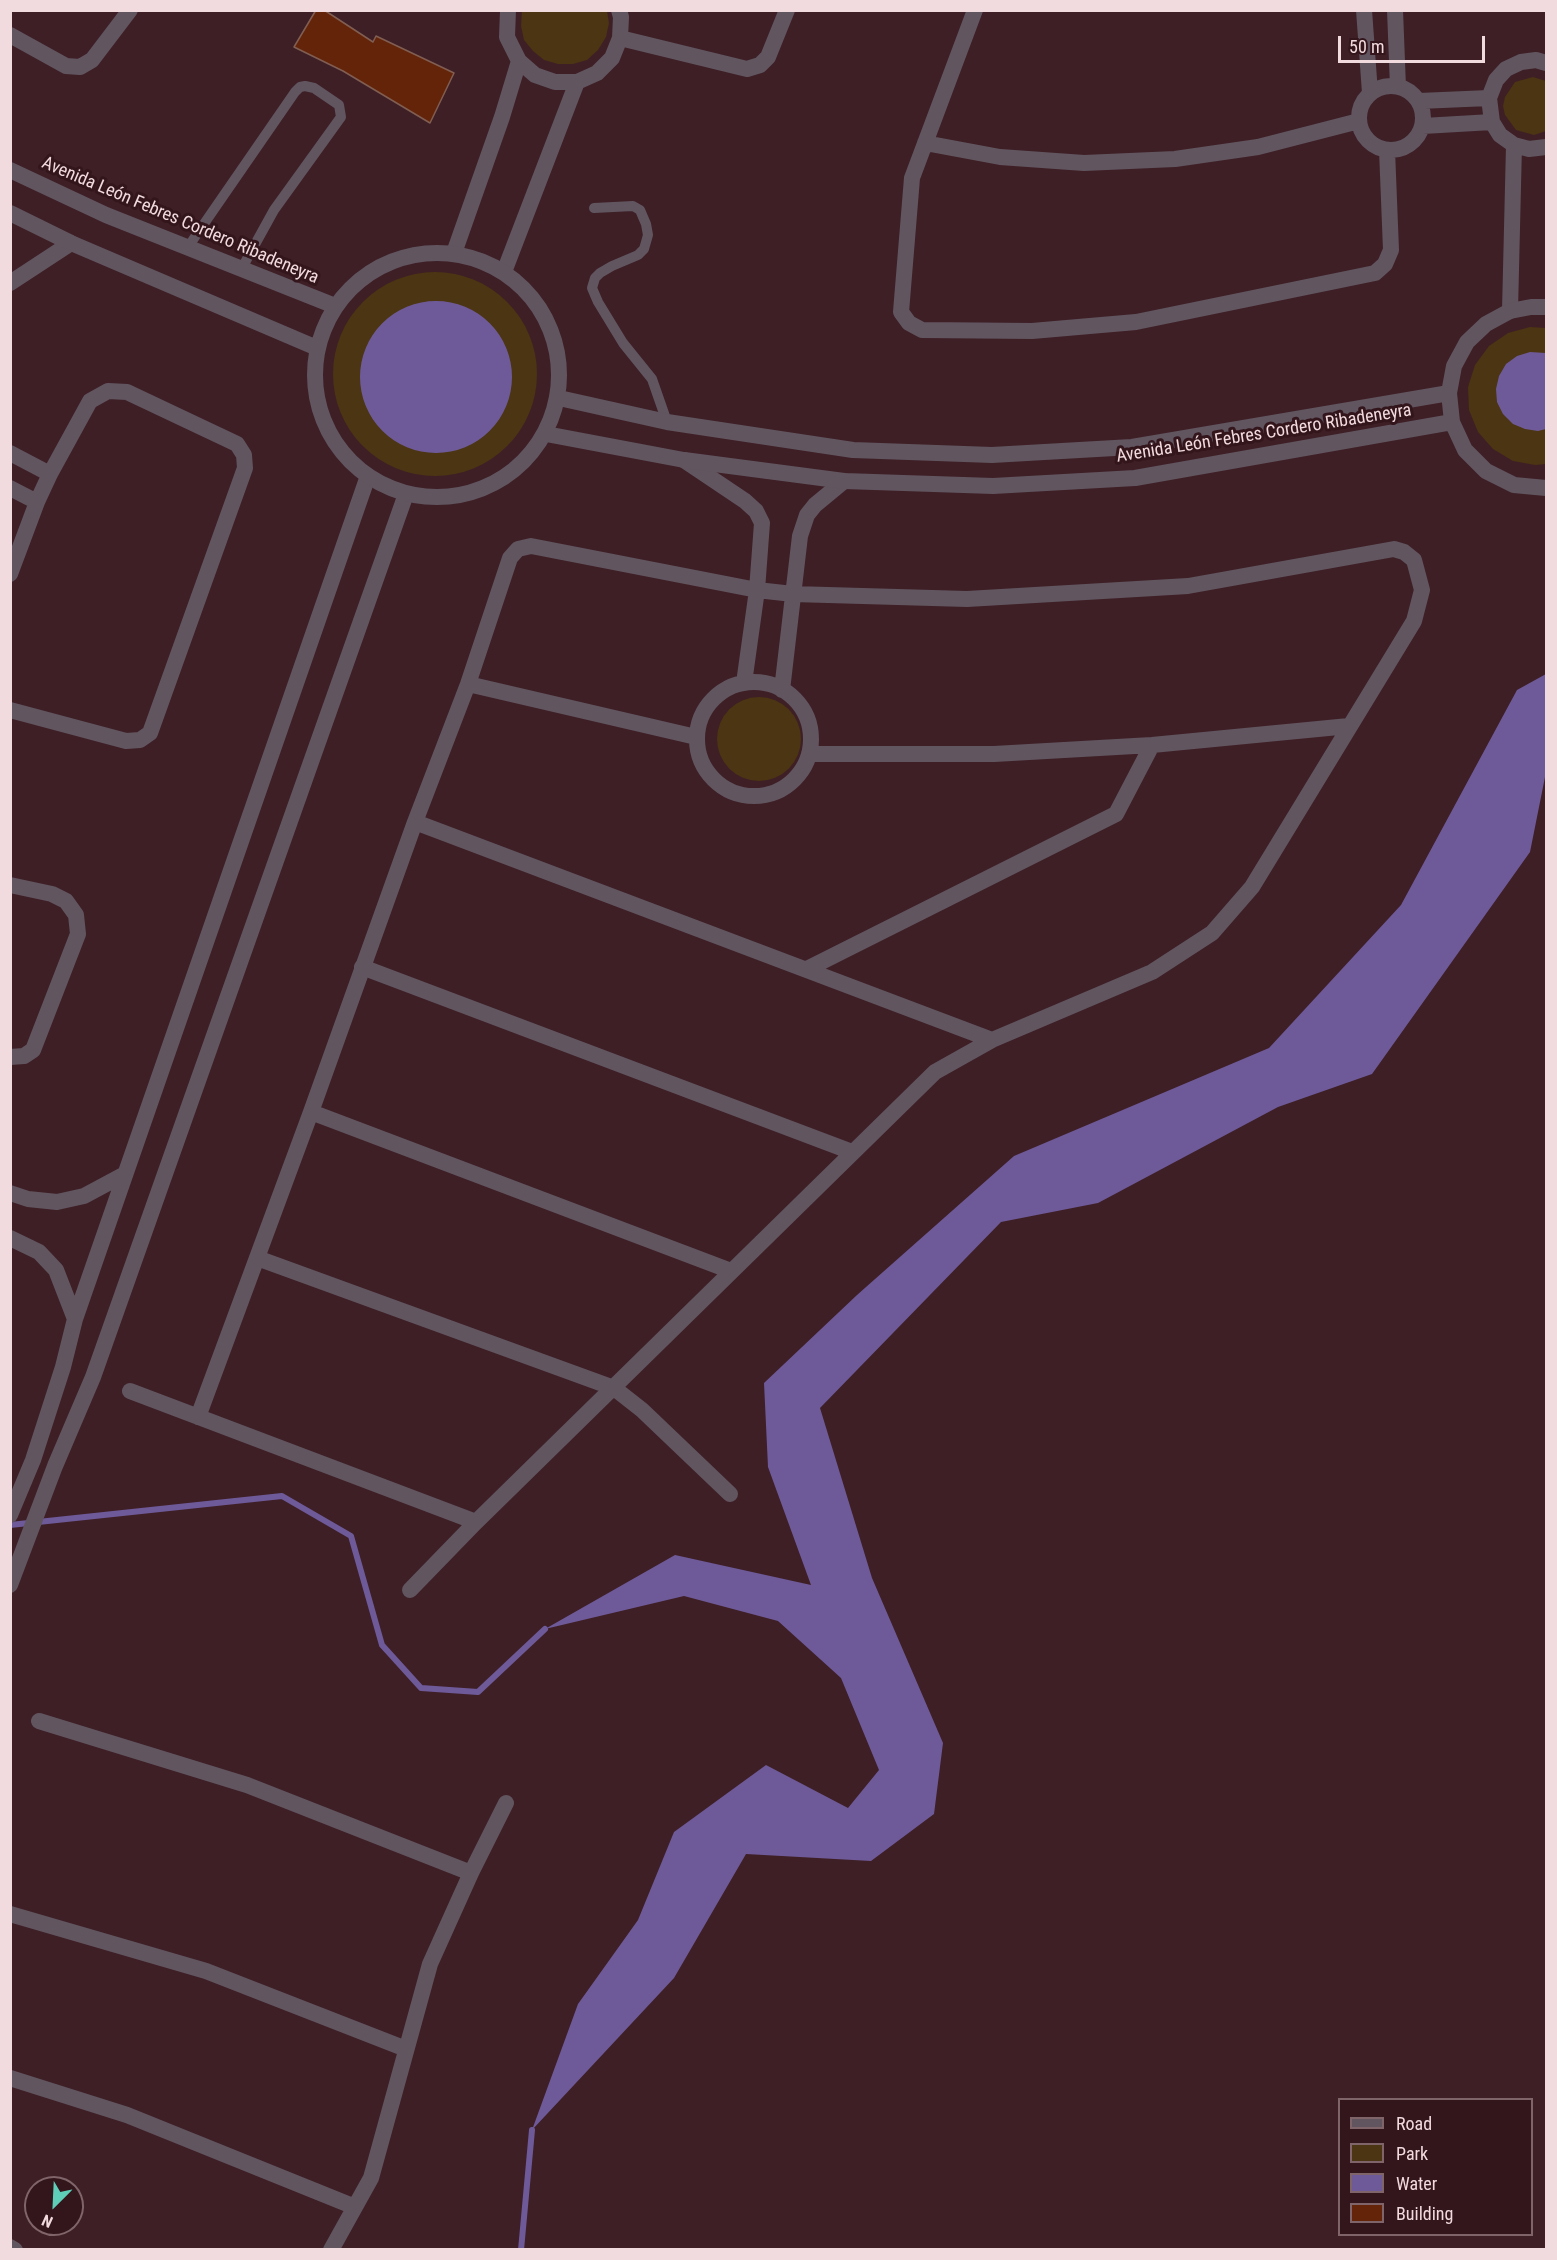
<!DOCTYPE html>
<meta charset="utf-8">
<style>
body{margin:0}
#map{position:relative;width:1557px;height:2260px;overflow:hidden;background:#3e1f26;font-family:"Roboto Condensed",sans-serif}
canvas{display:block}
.frame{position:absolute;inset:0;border:12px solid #f1dbde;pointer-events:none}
.legend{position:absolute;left:1338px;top:2098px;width:195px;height:138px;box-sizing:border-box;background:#33151c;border:2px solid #7f646a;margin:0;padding:8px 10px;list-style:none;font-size:18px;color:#f1dbde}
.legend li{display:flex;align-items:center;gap:12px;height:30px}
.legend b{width:30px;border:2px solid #7f646a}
.north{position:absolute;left:24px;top:2176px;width:60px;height:60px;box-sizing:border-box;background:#33151c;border:2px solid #7f646a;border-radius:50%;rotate:204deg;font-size:16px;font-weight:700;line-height:24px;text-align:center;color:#f1dbde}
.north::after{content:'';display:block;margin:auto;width:21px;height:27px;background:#5eceb8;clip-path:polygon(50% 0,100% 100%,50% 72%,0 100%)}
.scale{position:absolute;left:1338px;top:36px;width:147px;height:27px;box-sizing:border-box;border:3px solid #f1dbde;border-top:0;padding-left:8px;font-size:18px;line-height:21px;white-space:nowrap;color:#f1dbde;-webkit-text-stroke:4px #33151c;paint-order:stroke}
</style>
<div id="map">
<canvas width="1557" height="2260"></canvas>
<div class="frame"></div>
<ul class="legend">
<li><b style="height:8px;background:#61555f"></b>Road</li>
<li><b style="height:16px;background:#4b3513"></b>Park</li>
<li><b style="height:16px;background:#6e5a99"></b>Water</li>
<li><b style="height:16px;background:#642409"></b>Building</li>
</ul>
<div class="north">N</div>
<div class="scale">50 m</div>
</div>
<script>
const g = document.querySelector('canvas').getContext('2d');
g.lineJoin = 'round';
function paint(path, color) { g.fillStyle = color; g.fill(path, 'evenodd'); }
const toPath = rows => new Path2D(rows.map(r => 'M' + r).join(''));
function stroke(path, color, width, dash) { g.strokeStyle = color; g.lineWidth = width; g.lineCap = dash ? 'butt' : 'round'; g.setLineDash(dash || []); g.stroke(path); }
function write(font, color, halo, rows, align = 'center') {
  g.font = font + ' "Roboto Condensed",sans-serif'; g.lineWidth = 6; g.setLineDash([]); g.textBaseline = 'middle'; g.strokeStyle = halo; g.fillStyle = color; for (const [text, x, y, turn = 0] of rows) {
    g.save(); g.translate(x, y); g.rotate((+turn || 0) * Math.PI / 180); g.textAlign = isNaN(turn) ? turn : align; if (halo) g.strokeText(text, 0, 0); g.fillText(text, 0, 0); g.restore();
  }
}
const green = toPath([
 [522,10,607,11,609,23,606,37,598,50,587,60,573,64,558,64,544,60,533,51,524,40,521,26],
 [1533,77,1546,81,1546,131,1534,135,1516,130,1505,115,1503,106,1505,97,1515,82],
 '333 374a102 102 0 1 1 204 0a102 102 0 1 1-204 0Z',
 [1530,327,1546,328,1546,464,1535,465,1513,461,1493,449,1478,432,1469,410,1468,387,1475,365,1489,346,1508,333],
 '717 739a42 42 0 1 1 84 0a42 42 0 1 1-84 0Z'
]);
const water = toPath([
 '360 377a76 76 0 1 1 152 0a76 76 0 1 1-152 0Z',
 [1530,352,1546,353,1546,429,1538,431,1525,429,1513,424,1503,414,1497,402,1496,389,1499,376,1506,364,1517,356],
 [1546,674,1546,772,1530,852,1372,1074,1278,1107,1098,1203,1001,1222,820,1408,872,1578,943,1743,934,1814,871,1861,746,1854,674,1978,532,2130,578,2004,638,1920,674,1832,766,1765,848,1808,879,1770,841,1678,778,1621,684,1596,545,1629,675,1555,811,1585,768,1467,764,1383,857,1295,1014,1156,1269,1048,1401,905,1517,690]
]);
const stream = toPath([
 [10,1525,282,1496,351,1536,382,1645,421,1688,478,1692,545,1629],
 [521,2250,532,2130]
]);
const building = toPath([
 [316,10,324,10,373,42,376,36,454,73,430,123,343,71,294,47,316,10]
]);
const service = toPath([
 [594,208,633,206,640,210,646,224,648,235,644,249,638,255,612,266,600,273,595,278,592,288,598,302,623,343,652,379,667,422],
 [188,247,295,92,300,87,305,86,314,88,339,105,341,117,274,210,242,268]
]);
const minor = toPath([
 [508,10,507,37,519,61,535,75,555,82,577,82,597,73,612,58,620,38,621,17,619,10],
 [975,10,912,178,901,312,909,323,922,330,1032,331,1136,322,1375,273,1385,264,1391,250,1387,150],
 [1364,10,1370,93],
 [1395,10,1398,87],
 [10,35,66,66,80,67,92,60,130,10],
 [620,38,747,69,760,65,768,57,787,10],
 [1546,63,1536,60,1521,62,1506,69,1496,80,1489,98,1492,122,1500,135,1514,145,1529,149,1546,147],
 '1359 118a32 32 0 1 1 64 0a32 32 0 1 1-64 0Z',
 [1419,101,1489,98],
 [1423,126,1492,122],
 [925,143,1000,157,1084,163,1175,159,1258,147,1359,121],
 [454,253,502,117,519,61],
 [504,272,577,82],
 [10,283,71,243],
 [1510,311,1514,145],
 [10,453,50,474],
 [684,460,745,501,756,511,762,523,757,590,744,683],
 [10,488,37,502],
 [10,574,37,502,50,474,90,401,108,391,127,392,237,444,244,455,245,468,150,733,140,740,126,741,10,710],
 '697 739a57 57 0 1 1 114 0a57 57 0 1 1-114 0Z',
 [468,684,696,737],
 [782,690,800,536,807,515,815,505,844,481],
 [809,754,994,754,1152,745,1349,726],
 [415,822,992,1040],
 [10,885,52,894,66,901,76,915,78,934,33,1050,24,1056,10,1057],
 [362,967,852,1152],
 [807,969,1116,814,1152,745],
 [311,1112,731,1271],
 [10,1193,28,1199,57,1202,84,1196,125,1174],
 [10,1238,39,1252,56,1270,75,1319],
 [257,1258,614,1388,642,1410,730,1494],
 [130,1391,476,1522],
 [198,1417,311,1112,415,822,468,684,510,558,518,549,531,546,757,590,793,594,967,599,1188,586,1394,549,1404,552,1414,560,1422,590,1414,621,1252,887,1212,933,1152,972,992,1040,935,1072,476,1522,410,1590],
 [10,1515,33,1460,63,1367,75,1319,368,476],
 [10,1585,55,1466,93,1377,406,494],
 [39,1721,247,1785,471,1873],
 [10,1914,206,1971,406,2049],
 [10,2078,127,2115,355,2207],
 [10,2247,15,2250],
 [331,2250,371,2178,430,1964,471,1873,506,1803]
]);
const tertiary = toPath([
 [10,170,106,215,335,306],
 [10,213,71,243,317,348],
 '315 375a122 122 0 1 1 244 0a122 122 0 1 1-244 0Z',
 [1546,307,1531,307,1510,311,1486,324,1467,342,1454,366,1449,393,1452,422,1465,450,1486,471,1514,485,1546,488],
 [559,398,667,422,853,450,992,455,1132,447,1449,393],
 [546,434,684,460,844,481,993,486,1135,478,1452,422]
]);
const streetNames = [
 ["Avenida León Febres Cordero Ribadeneyra",180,221,23],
 ["Avenida León Febres Cordero Ribadeneyra",1264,434,-9]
];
paint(green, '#4b3513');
paint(water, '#6e5a99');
stroke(stream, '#6e5a99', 6);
paint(building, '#642409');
stroke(building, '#815e52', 1.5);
stroke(service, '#61555f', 10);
stroke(minor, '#61555f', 16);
stroke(tertiary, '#61555f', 16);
write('18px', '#f1dbde', '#33151c', streetNames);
</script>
